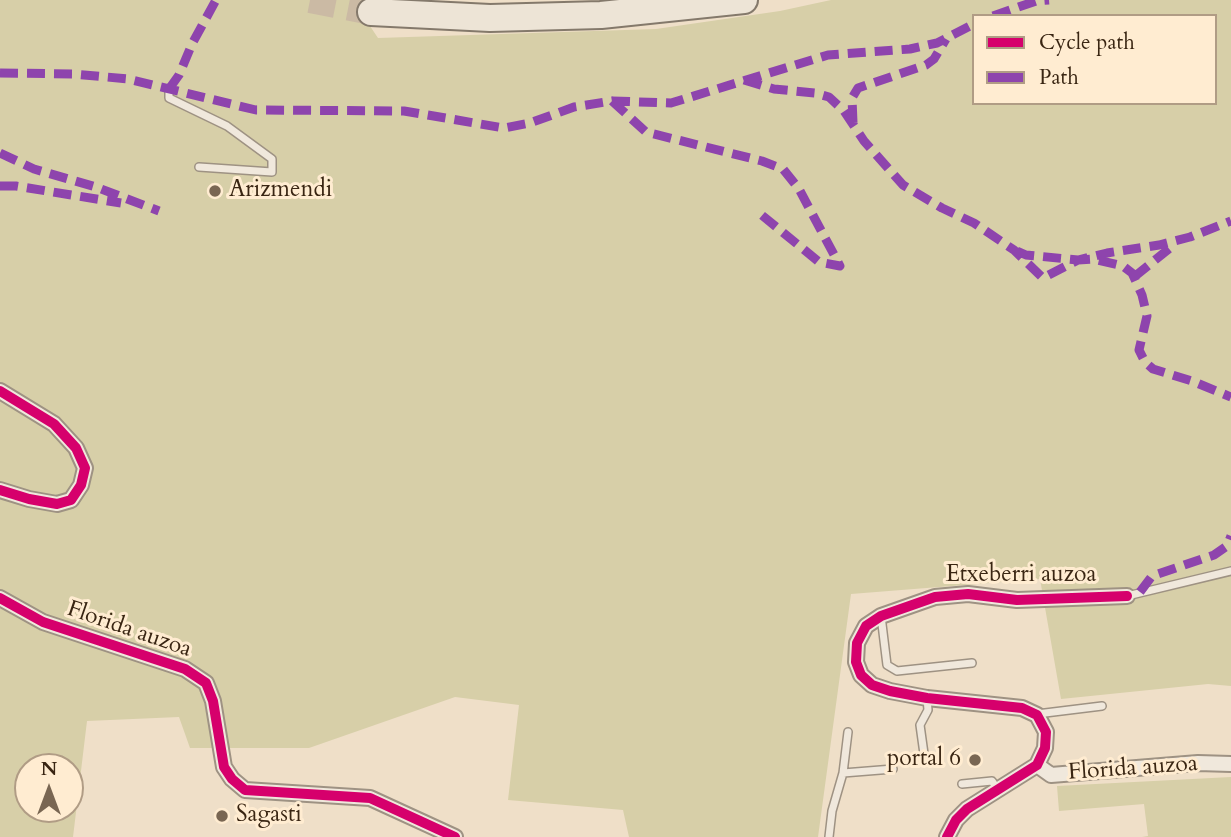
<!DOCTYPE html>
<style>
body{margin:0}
#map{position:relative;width:1231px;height:837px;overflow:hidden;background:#efdfc8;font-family:Cardo,serif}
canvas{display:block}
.legend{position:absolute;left:972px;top:14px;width:245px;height:91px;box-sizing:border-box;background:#ffecd1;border:2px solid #b09c85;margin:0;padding:9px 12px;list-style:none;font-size:21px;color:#392512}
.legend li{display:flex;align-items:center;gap:14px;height:35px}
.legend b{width:35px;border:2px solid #b09c85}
.north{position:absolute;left:14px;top:753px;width:70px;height:70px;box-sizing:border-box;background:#ffecd1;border:2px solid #b09c85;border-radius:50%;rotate:0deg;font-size:19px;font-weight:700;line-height:28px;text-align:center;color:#392512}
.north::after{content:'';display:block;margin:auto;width:24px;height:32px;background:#796652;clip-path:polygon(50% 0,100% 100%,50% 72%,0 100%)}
</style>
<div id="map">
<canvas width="1231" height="837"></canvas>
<ul class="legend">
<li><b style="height:9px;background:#d6006c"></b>Cycle path</li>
<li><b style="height:9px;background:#8e44ad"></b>Path</li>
</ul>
<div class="north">N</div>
</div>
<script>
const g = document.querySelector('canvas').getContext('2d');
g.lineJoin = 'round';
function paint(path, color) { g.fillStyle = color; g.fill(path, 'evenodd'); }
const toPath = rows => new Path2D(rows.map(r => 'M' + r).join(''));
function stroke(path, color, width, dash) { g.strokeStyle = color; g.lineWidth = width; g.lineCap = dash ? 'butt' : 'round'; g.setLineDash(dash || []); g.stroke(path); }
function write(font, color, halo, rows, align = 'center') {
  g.font = font + ' Cardo,serif'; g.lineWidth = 6; g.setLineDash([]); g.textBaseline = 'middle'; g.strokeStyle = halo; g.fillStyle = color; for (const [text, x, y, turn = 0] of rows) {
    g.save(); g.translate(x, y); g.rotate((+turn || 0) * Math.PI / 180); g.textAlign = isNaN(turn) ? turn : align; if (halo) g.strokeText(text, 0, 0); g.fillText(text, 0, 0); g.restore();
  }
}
const green = toPath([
 [0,0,368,0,366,20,378,38,656,29,780,11,831,0,1231,0,1231,686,1208,684,1061,699,1040,579,851,594,818,837,629,837,623,810,508,800,519,705,455,697,309,748,190,748,179,717,87,721,73,837,0,837],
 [974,16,1215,16,1215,103,974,103],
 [28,767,70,767,70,809,28,809],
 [1231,777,1231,837,1142,837,1148,836,1144,804,1059,811,1057,786]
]);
const highwayTunnel = toPath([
 [310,0,371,12]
]);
const lane = toPath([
 [169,89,169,98,227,126,272,159,272,172,199,167],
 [1127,596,1231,571],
 [881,616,887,665,897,671,972,663],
 [1037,714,1102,706],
 [925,761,920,725,928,710,927,698],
 [843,773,893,769],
 [962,784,992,781,998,790],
 [829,837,832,811,843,773,848,732]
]);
const street = toPath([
 [0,391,54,424,76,448,85,468,81,485,71,500,57,504,29,499,0,490],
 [0,598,43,622,185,669,206,683,213,701,224,767,232,779,245,790,370,798,455,837],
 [1037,765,1051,775,1198,763,1231,764],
 [947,837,956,820,967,809,1037,765,1045,748,1046,732,1037,715,1022,708,927,698,890,691,872,685,861,675,856,662,857,643,866,626,881,616,935,597,968,594,1017,600,1127,596]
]);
const highway = toPath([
 [371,12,490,18,601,15,744,0]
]);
const quiet = toPath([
 [993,16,1036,1,1049,0],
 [0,73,74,74,128,79,256,110,404,111,504,128,530,123,574,107,612,101,646,132,762,161,783,169,799,189,840,266,819,262,758,212],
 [744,80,774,89,815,93,829,97,844,111,864,141,903,185,942,208,974,223,1014,250,1043,278,1078,260,1093,259,1123,266,1132,273,1142,295,1147,316,1139,350,1145,362,1153,369,1192,381,1231,397],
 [169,89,179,75,192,44,216,0],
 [612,101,671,103,828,55,910,49,937,43,974,24],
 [853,123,852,98,858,88,926,65,934,59,946,39],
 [0,153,34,169,96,187,159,211],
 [0,186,16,186,121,203],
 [1017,251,1026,255,1078,260,1107,253,1159,245,1190,237,1231,221],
 [1134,277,1175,244],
 [1140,592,1152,576,1214,555,1227,546,1231,536]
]);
const cycleway = toPath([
 [0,391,54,424,76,448,85,468,81,485,71,500,57,504,29,499,0,490],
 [0,598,43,622,185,669,206,683,213,701,224,767,232,779,245,790,370,798,455,837],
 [947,837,956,820,967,809,1037,765,1045,748,1046,732,1037,715,1022,708,927,698,890,691,872,685,861,675,856,662,857,643,866,626,881,616,935,597,968,594,1017,600,1127,596]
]);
const markers = [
 [215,191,7,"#796652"],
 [975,760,7,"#796652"],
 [222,816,7,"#796652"]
];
const poiNames = [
 ["Arizmendi",229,191],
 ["portal 6",961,760,"right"],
 ["Sagasti",236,816]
];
const streetNames = [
 ["Etxeberri auzoa",1021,576],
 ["Florida auzoa",129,630,19],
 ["Florida auzoa",1133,769,-4]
];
paint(green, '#d7cfa8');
stroke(highwayTunnel, '#cbbaa4', 26, [26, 13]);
stroke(lane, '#9e9283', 10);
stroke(street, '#9e9283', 18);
stroke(highway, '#84796b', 30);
stroke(lane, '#f0e8dc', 7);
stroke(street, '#f0e8dc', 14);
stroke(highway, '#ede4d6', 26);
stroke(quiet, '#8e44ad', 9, [18, 9]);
stroke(cycleway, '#d6006c', 10);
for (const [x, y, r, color] of markers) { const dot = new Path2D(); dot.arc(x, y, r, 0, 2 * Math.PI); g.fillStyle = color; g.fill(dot); stroke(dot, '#ffecd1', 2.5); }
write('23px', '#392512', '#ffecd1', poiNames, 'left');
write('23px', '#392512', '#ffecd1', streetNames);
</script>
